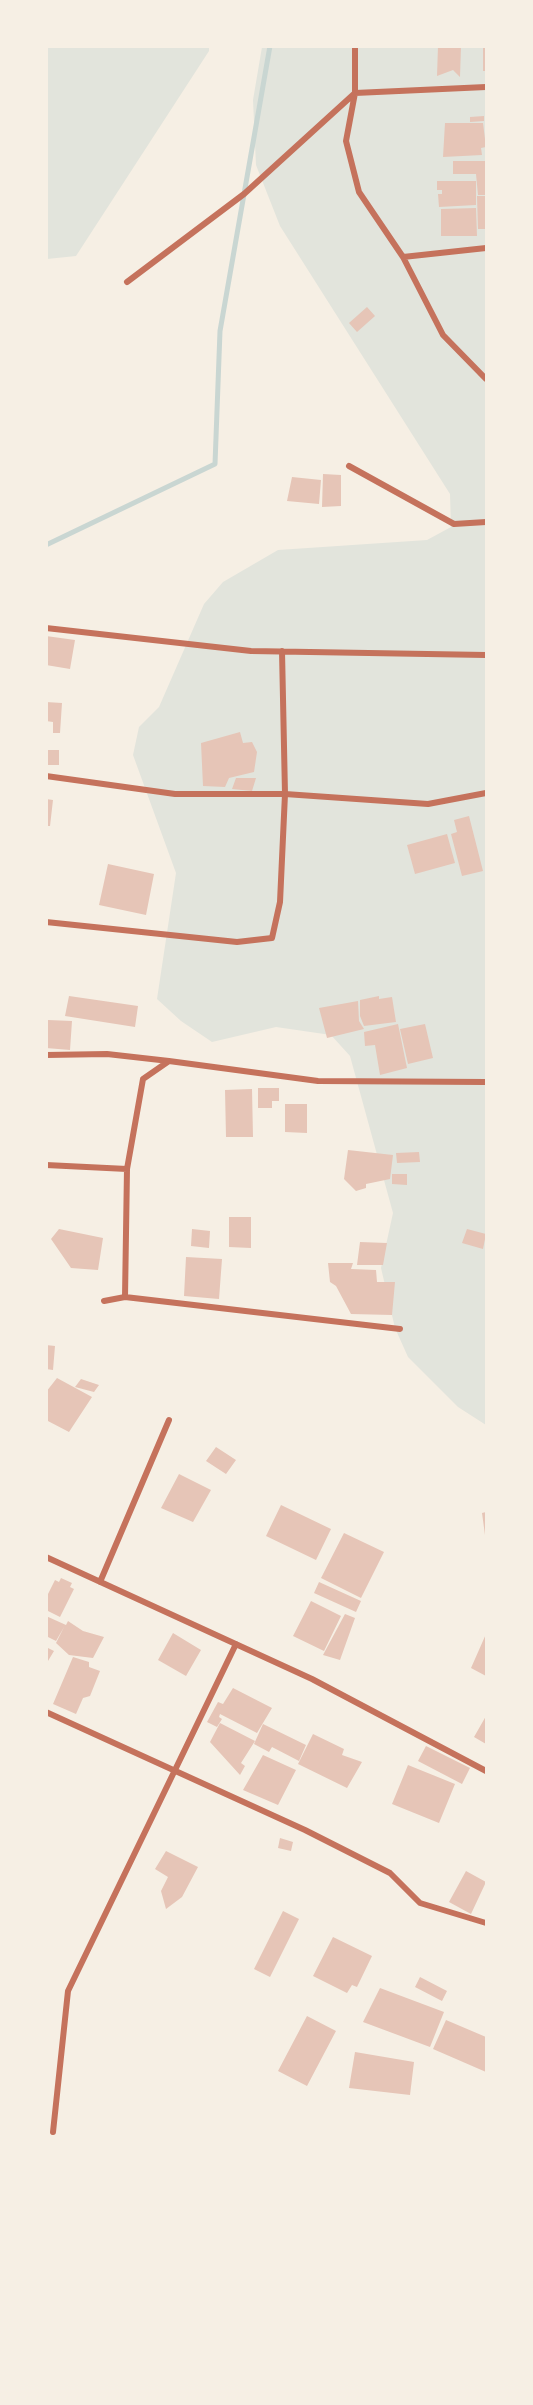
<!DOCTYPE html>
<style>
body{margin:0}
#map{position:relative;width:533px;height:2405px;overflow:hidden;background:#f6efe4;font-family:Figtree,sans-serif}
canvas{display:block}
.frame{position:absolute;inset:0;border:48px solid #f6efe4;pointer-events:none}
</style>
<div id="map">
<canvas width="533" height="2405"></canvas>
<div class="frame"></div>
</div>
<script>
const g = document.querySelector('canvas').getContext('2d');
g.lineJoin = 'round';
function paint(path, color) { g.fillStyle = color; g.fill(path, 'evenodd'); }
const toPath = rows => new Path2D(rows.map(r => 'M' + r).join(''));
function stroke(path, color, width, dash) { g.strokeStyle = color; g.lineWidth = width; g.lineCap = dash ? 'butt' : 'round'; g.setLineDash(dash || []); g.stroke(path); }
const green = toPath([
 [209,47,209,51,76,256,47,259,47,47],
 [262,47,486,47,486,1425,458,1407,408,1357,395,1328,381,1268,393,1213,350,1056,331,1035,276,1027,212,1042,181,1021,157,999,176,873,133,755,139,727,159,707,204,604,223,582,278,550,427,540,451,527,450,494,280,226,256,165,253,100]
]);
const stream = toPath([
 [46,545,215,464,220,331,270,46]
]);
const building = toPath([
 [438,46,461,46,460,77,453,70,437,76],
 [483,46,486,46,486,71,483,71],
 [484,116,484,121,470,122,470,117],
 [445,123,483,123,486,147,481,148,482,155,443,157],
 [453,161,486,161,486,195,478,195,476,174,453,174],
 [437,181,476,181,476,205,439,207,438,194,442,194,442,190,437,190],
 [477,196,486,196,486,229,478,229],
 [476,208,477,236,441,236,441,209],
 [367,307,375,316,357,332,349,323],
 [323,474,341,475,341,506,322,507],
 [292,477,321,480,319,504,287,501],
 [46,636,75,640,70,669,46,665],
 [46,702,62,703,60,733,53,733,53,722,46,721],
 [240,732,243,743,252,742,257,752,254,772,229,778,225,787,203,786,201,743],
 [46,750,59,750,59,765,46,765],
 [236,778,256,778,252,791,232,789],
 [46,799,53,800,50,826,46,826],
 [469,816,483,871,462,876,451,834,457,832,454,820],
 [447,834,455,863,415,874,407,845],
 [108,864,154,874,146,915,99,905],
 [69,996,138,1006,135,1027,65,1016],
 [379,996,379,999,392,997,396,1022,364,1026,360,1016,360,1000],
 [358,1001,359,1021,364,1029,327,1038,319,1008],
 [48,1020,72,1021,70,1050,46,1048],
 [398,1024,407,1068,380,1075,375,1045,365,1046,364,1032],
 [425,1024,433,1058,408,1064,400,1029],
 [258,1088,279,1088,279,1101,272,1101,272,1108,258,1108],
 [252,1089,253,1137,226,1137,225,1090],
 [285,1104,307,1104,307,1133,285,1132],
 [348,1150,393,1155,390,1179,366,1184,366,1188,356,1191,344,1179],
 [419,1152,420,1162,397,1163,396,1153],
 [392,1174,407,1174,407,1185,392,1184],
 [229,1217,251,1217,251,1248,229,1247],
 [59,1229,103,1238,98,1270,71,1268,51,1239],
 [192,1229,210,1231,209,1248,191,1246],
 [467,1229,486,1234,483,1249,462,1243],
 [360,1242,387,1243,383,1265,357,1265],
 [186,1257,222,1259,219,1299,184,1296],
 [328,1263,353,1263,351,1269,376,1270,377,1282,395,1282,392,1315,351,1314,336,1286,330,1282],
 [46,1345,55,1346,53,1370,46,1369],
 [57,1378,92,1397,69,1432,46,1420,46,1392],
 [81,1379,99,1385,94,1392,75,1387],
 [216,1447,236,1460,226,1474,206,1461],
 [179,1474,211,1490,193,1522,161,1508],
 [281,1505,331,1529,316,1560,266,1536],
 [486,1512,486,1535,485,1535,482,1513],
 [344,1533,384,1552,361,1598,321,1578],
 [61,1578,72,1583,70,1587,74,1589,60,1617,46,1610,46,1598,55,1580,59,1582],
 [319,1582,361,1601,356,1612,314,1593],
 [311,1601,341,1616,324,1651,293,1636],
 [345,1614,355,1618,340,1660,323,1655],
 [46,1616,66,1625,68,1621,83,1631,104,1637,93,1658,69,1655,56,1643,64,1627,56,1641,46,1636],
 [173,1633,201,1650,186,1676,158,1660],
 [486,1634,486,1676,471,1668],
 [46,1647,54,1651,48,1661,46,1660],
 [73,1657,89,1662,89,1667,100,1671,90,1696,83,1698,76,1714,53,1704],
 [233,1688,272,1708,257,1733,220,1714,219,1717,222,1719,217,1727,207,1722,218,1702,223,1704],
 [486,1716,486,1744,474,1737],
 [220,1723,255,1741,241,1763,245,1766,240,1775,210,1742],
 [263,1724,306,1745,299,1761,272,1747,269,1752,254,1744],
 [313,1734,344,1749,342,1755,362,1762,347,1788,298,1764],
 [426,1746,470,1768,462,1784,418,1761],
 [263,1755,296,1770,278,1805,243,1790],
 [408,1765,455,1784,439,1823,392,1804],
 [280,1838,293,1842,291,1851,278,1848],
 [166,1851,198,1867,182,1897,166,1909,161,1891,168,1877,155,1869],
 [466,1871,486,1882,471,1914,449,1902],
 [283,1911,299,1919,270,1977,254,1969],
 [333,1937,372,1956,357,1987,352,1985,347,1993,313,1976],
 [420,1977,447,1991,442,2001,415,1987],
 [380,1988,444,2012,430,2047,363,2022],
 [307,2016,336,2031,307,2086,278,2071],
 [446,2020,486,2037,486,2072,433,2049],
 [355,2052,414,2062,410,2095,349,2088]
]);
const minor = toPath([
 [355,46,355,93,346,141,359,192,403,257,443,335,486,379],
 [403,257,486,248],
 [127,282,244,194,355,93,486,87],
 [349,466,454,524,486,522],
 [46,628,251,651,486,655],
 [46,776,175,794,285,794,428,804,486,793],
 [46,922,237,942,272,938,280,902,285,794,282,651],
 [46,1055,107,1054,169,1061],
 [46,1165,127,1169],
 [125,1297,127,1169,143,1079,169,1061,318,1081,486,1082],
 [104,1301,125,1297,400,1329],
 [46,1557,312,1679,486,1771],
 [100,1582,169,1420],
 [46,1712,305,1830,390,1873,420,1903,486,1923],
 [53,2132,68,1991,236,1644]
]);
paint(green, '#e2e4dc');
stroke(stream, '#c9d6d2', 5);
paint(building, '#e6c5b7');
stroke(minor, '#c5725c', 6);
</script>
